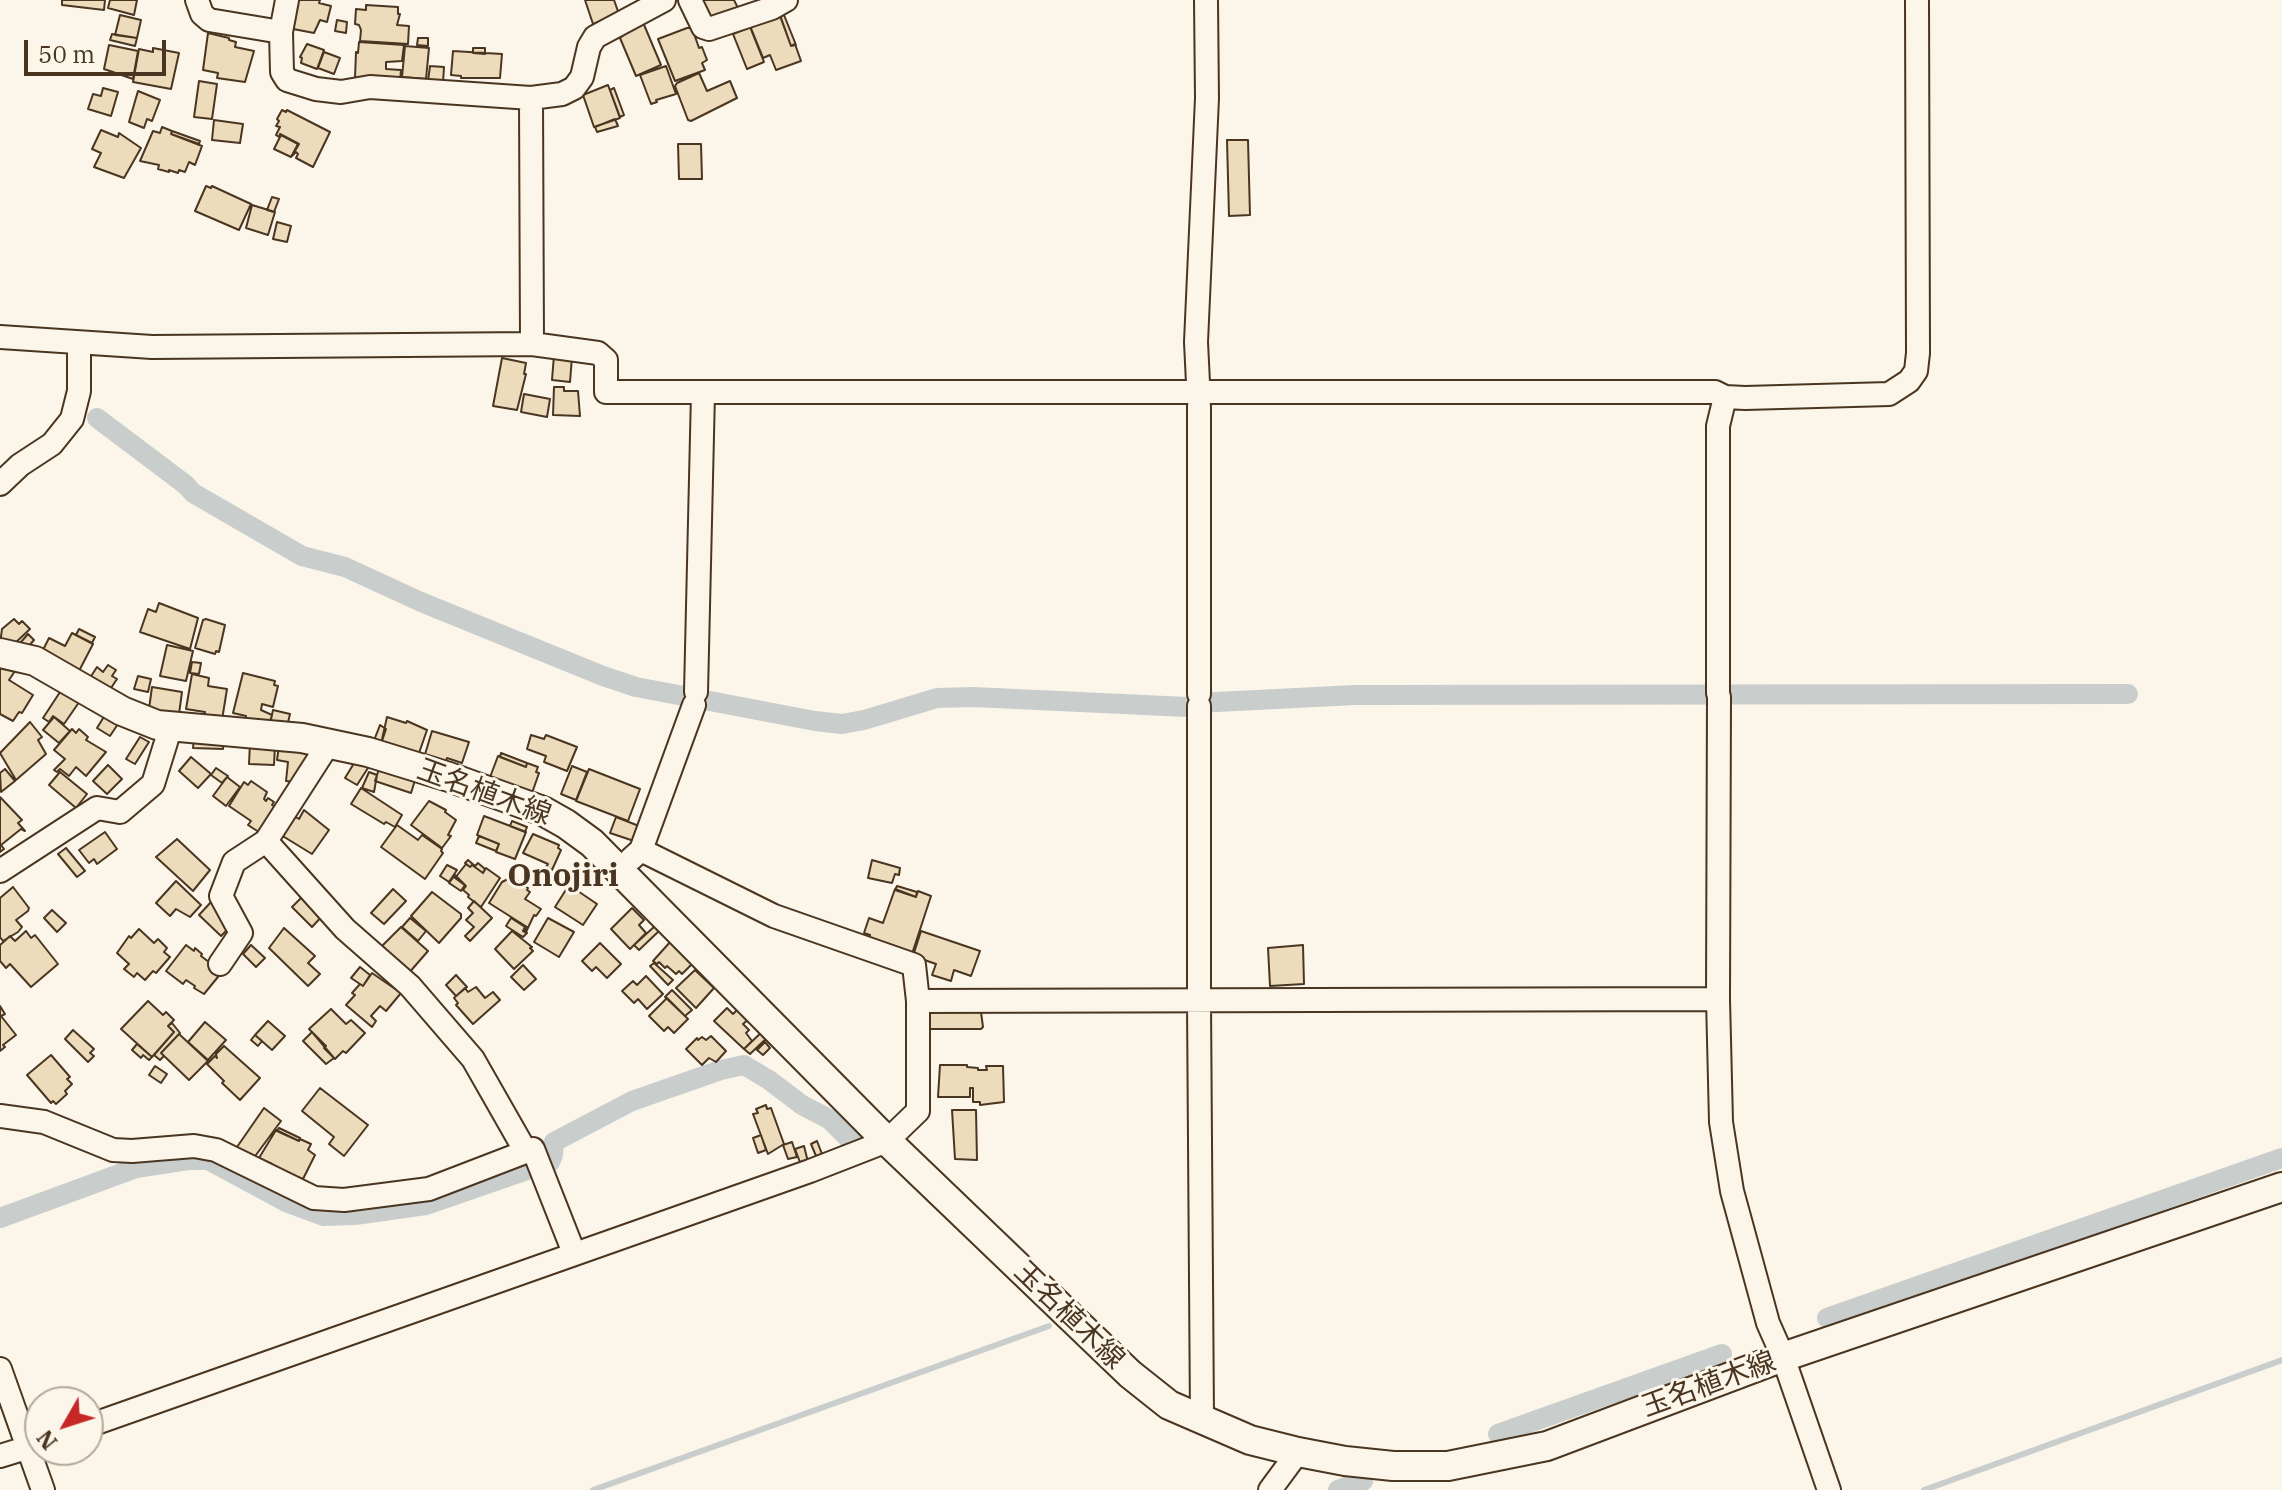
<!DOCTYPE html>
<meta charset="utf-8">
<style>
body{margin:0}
#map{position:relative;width:2282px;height:1490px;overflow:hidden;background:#fbf6e9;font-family:"IBM Plex Serif",serif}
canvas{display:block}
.north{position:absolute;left:24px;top:1386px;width:80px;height:80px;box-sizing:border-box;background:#fbf6e9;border:2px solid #b4a999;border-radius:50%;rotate:231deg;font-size:22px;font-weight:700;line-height:32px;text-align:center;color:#4a3520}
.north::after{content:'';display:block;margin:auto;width:28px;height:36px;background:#c62828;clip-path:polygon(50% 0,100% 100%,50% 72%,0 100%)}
.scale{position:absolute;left:24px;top:40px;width:142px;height:36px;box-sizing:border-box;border:4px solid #4a3520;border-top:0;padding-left:10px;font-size:24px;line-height:28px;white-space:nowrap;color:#4a3520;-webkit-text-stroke:6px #fbf6e9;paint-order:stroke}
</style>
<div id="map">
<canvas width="2282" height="1490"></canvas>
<div class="north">N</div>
<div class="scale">50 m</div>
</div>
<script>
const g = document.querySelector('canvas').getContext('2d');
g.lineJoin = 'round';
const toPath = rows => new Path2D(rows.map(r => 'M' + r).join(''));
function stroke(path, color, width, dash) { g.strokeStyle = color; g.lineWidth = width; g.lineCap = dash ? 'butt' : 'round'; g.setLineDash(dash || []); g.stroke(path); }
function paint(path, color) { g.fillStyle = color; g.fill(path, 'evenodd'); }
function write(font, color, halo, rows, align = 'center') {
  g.font = font + ' "IBM Plex Serif","Noto Sans JP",serif'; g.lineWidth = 6; g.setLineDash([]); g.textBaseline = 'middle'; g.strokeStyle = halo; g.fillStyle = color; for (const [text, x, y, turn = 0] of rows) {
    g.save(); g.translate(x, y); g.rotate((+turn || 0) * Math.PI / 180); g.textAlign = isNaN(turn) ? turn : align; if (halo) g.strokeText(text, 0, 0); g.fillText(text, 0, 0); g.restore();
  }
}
const stream = toPath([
 [593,1490,1049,1326],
 [1924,1490,2282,1360]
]);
const canal = toPath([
 [97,418,186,485,193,493,302,556,345,567,421,602,603,676,636,687,815,721,842,724,864,720,937,698,973,697,1187,707,1197,703,1355,695,2128,694],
 [0,1218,136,1168,188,1160,208,1160,286,1202,324,1216,355,1215,426,1205,550,1162,553,1155,554,1142,632,1101,721,1070,744,1065,769,1080,802,1105,829,1119,856,1146],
 [1827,1318,2282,1158],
 [1498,1434,1722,1354],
 [1338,1490,1363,1481]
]);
const building = toPath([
 [62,0,105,0,104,10,62,5,62,0],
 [110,0,137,0,134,15,108,8,110,0],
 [292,0,320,0,319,3,331,6,327,22,320,20,314,33,288,28,292,0],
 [585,0,614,0,619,14,593,24,585,0],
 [702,0,734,0,739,10,706,22,702,0],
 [366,5,398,7,398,14,400,14,397,25,409,26,408,44,360,41,361,30,359,25,355,24,356,9,366,10,366,5],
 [120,15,141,20,137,38,115,35,120,15],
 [780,15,791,46,795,44,801,61,776,70,770,55,763,58,750,26,780,15],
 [784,15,796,45,795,45,791,46,780,16,784,15],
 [337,20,347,22,346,33,335,31,337,20],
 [642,20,661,65,636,76,620,38,642,20],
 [750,27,764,62,747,69,733,34,750,27],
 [687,28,692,28,699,48,702,47,707,60,702,63,705,70,675,81,658,39,687,28],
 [208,33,229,38,229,40,236,42,235,47,254,51,245,82,217,78,218,73,203,70,208,33],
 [112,34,137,38,135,46,110,40,112,34],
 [418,38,428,38,428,46,417,45,418,38],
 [359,42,404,45,402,61,386,62,386,69,401,70,400,81,355,78,356,52,358,53,359,42],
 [307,44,324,50,317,69,301,63,302,58,300,57,307,44],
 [109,45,138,51,133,79,104,69,109,45],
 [405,46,429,48,426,79,402,77,405,46],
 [153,48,179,53,171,89,133,82,139,49,153,52,153,48],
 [473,48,485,48,485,54,473,53,473,48],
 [453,51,502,54,500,78,461,78,461,76,451,75,453,51],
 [324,52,340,58,334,74,318,68,324,52],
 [430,66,444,67,443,83,428,81,430,66],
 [666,66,676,94,656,100,657,102,651,104,640,75,666,66],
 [699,73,707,91,730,81,737,98,691,121,688,120,675,86,677,83,699,73],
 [199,81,217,84,212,119,194,117,199,81],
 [608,85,620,118,594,127,583,95,608,85],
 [103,88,118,92,111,116,88,109,93,94,101,96,103,88],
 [614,88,624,115,620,117,610,90,614,88],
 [138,91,160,100,152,121,147,119,144,128,129,122,138,91],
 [282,110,286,112,287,110,330,132,313,167,296,158,298,154,296,152,292,156,299,144,280,134,279,137,276,135,280,127,276,126,279,121,277,119,282,110],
 [615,119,618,126,597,132,595,127,615,119],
 [214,120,243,124,240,143,212,140,214,120],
 [162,127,172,131,171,134,202,146,195,165,189,162,185,172,179,170,178,173,169,170,169,172,158,169,159,165,140,161,153,131,160,133,162,127],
 [101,130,118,137,119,133,141,148,124,178,94,167,101,153,92,149,101,130],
 [172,131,200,141,199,144,171,134,172,131],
 [281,135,298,144,291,157,274,149,281,135],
 [1227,140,1248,140,1250,215,1229,216,1227,140],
 [678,144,701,144,702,179,679,179,678,144],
 [206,186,211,188,212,186,251,204,239,230,195,211,206,186],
 [272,197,279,199,274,212,267,210,272,197],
 [252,205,275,212,268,235,246,228,252,205],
 [277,222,291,226,287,242,273,239,277,222],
 [554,355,572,357,570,382,552,380,554,355],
 [502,358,526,363,524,374,526,374,517,410,493,406,502,358],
 [554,387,564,387,564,391,578,391,580,416,553,415,554,387],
 [524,394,550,399,547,417,521,412,524,394],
 [159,603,198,618,190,649,140,632,148,609,156,612,159,603],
 [14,619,19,624,22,621,30,629,12,646,0,644,2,629,14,619],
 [206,619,225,625,219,652,216,651,215,654,195,648,203,620,206,619],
 [79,629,95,637,92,643,76,635,79,629],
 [72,633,93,644,79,671,41,654,49,638,65,646,72,633],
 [28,634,34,640,28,647,21,642,28,634],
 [167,645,193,651,186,681,160,676,167,645],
 [192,662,201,663,199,674,190,673,192,662],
 [0,665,17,668,9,680,33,695,22,713,19,712,13,721,0,714,0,665],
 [108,665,116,670,112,676,117,679,107,694,88,681,97,667,103,672,108,665],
 [243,673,275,681,274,685,278,686,273,707,262,704,261,710,272,715,269,724,245,721,246,716,233,713,243,673],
 [192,674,209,678,208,686,227,689,222,720,204,718,205,712,186,709,192,674],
 [138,676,151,679,148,692,134,689,138,676],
 [152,687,182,692,179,714,149,709,152,687],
 [62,689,82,698,64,724,53,716,49,722,43,718,62,689],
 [273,710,290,714,287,727,270,724,273,710],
 [105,715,118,724,110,736,97,728,105,715],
 [54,717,70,731,59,743,43,730,54,717],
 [387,717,406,723,407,721,427,730,418,756,381,744,387,717],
 [30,722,42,737,38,740,46,754,16,780,0,753,30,722],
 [380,725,386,729,381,744,373,743,380,725],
 [72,729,76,733,79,729,88,737,86,740,106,752,86,776,76,767,69,776,60,769,57,772,54,770,65,759,54,750,72,729],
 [432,731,469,742,462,763,447,758,444,767,423,761,432,731],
 [531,735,544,739,546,735,577,747,567,771,544,762,546,756,527,749,531,735],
 [140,737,149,742,135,764,126,759,140,737],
 [194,738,224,740,223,749,193,748,194,738],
 [250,743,275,745,274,765,249,764,250,743],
 [279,746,315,750,302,783,286,781,288,762,277,760,279,746],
 [501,753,527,763,526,767,500,757,501,753],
 [498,756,526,767,527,763,538,767,536,772,539,773,531,796,489,780,498,756],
 [191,757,211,774,198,788,179,771,191,757],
 [356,760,368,768,357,785,345,778,356,760],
 [108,765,122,779,107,794,93,781,108,765],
 [380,766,416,777,411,793,375,781,380,766],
 [572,766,587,772,576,800,561,794,572,766],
 [216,768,228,776,222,783,211,775,216,768],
 [5,769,15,781,1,792,0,773,5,769],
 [589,769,640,789,628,821,576,801,589,769],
 [60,772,87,794,76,808,49,785,60,772],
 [369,772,377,775,374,792,362,788,369,772],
 [227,777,240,787,226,806,213,796,227,777],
 [251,781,267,792,264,799,266,801,268,798,274,802,272,805,282,811,265,836,248,825,251,821,229,806,244,782,248,785,251,781],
 [361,788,402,815,395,827,386,822,384,824,351,804,361,788],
 [0,797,22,820,18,823,25,831,21,829,1,845,4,849,0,852,0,797],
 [429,801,446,810,445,812,456,820,448,835,451,836,442,848,411,825,429,801],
 [304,810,329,830,312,854,281,835,294,816,299,819,304,810],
 [484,816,526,832,515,859,496,852,499,844,477,835,484,816],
 [616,817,639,826,634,841,610,833,616,817],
 [512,821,527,827,525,832,510,826,512,821],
 [397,825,418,840,422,835,442,849,441,851,443,853,425,879,381,847,397,825],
 [105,832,117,849,97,864,94,859,89,863,79,850,105,832],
 [533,834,559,845,558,848,561,850,552,870,546,867,548,864,523,853,533,834],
 [479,836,499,844,496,851,476,843,479,836],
 [177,839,210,870,193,891,156,857,177,839],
 [66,848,85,871,77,877,58,854,66,848],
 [468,860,475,866,478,863,485,869,483,873,472,865,470,867,465,863,468,860],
 [872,860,900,868,899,875,895,874,892,883,868,878,872,860],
 [466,864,470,867,472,865,483,873,486,868,500,878,481,907,468,897,469,895,463,890,466,886,455,878,466,864],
 [447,865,457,870,449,882,440,876,447,865],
 [455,875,465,885,461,891,449,883,455,875],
 [512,877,528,888,527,890,530,892,525,899,541,909,536,916,534,915,526,932,524,931,527,927,489,903,502,882,512,877],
 [176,881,201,905,190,917,176,909,170,916,156,903,176,881],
 [569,885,597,904,583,925,555,907,569,885],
 [897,886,917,892,916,897,895,890,897,886],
 [13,887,29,908,28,911,16,920,22,927,18,932,3,941,0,937,0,898,13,887],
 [393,889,406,901,384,924,371,913,393,889],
 [895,889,916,897,918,891,931,896,911,957,868,943,870,935,864,933,869,918,883,923,895,889],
 [432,892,461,914,461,918,439,943,411,916,432,892],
 [305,894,325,913,312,927,292,907,305,894],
 [474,901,492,918,470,941,465,936,474,927,466,920,473,913,468,908,474,901],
 [211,902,234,923,221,936,199,915,211,902],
 [632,908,644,920,639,925,646,933,630,949,611,929,632,908],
 [52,910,66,923,57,932,44,918,52,910],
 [410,918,426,931,418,941,402,927,410,918],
 [511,918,525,927,523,931,527,933,523,937,506,926,511,918],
 [548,918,574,932,559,957,534,942,548,918],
 [655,926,659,931,639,950,634,945,655,926],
 [401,927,428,951,408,974,379,949,401,927],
 [284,928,315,956,308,963,320,974,308,986,269,948,284,928],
 [139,929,154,943,158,939,167,948,164,952,170,957,156,973,153,971,145,980,137,973,134,977,124,969,129,964,117,953,129,936,131,938,139,929],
 [26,931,31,938,35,935,58,964,31,987,10,964,6,968,0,961,0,945,10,936,15,941,26,931],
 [512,931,532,947,530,948,533,951,514,969,495,949,512,931],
 [921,931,980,951,971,976,954,970,951,981,932,975,936,964,913,956,921,931],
 [671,941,693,963,682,974,679,971,676,974,667,966,665,968,659,962,657,964,653,961,671,941],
 [600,943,621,964,607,978,596,967,592,971,582,961,600,943],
 [186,945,194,951,195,948,202,954,201,956,222,972,204,994,194,988,195,986,186,980,183,984,166,971,186,945],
 [251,945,265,958,256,967,243,954,251,945],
 [1303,945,1304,984,1270,986,1268,948,1303,945],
 [654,963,673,980,668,985,650,966,654,963],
 [523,965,536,979,524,990,511,977,523,965],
 [360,967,370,975,363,986,351,978,360,967],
 [695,970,714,988,696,1008,676,988,695,970],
 [372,973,401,993,386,1011,380,1006,371,1016,376,1021,372,1027,346,1005,355,995,352,993,360,984,363,986,372,973],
 [456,975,467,987,456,996,446,985,456,975],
 [646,976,663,994,647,1009,638,999,634,1003,622,991,633,981,637,985,646,976],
 [476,987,485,998,493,992,500,1000,473,1024,456,1005,458,1003,454,998,465,988,468,992,476,987],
 [672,990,692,1010,685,1016,665,997,672,990],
 [667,998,688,1019,674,1033,668,1027,664,1031,649,1016,667,998],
 [148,1001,163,1015,166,1012,174,1020,168,1026,174,1032,152,1057,121,1029,148,1001],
 [0,1006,5,1014,1,1016,16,1035,3,1045,5,1047,0,1051,0,1006],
 [740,1007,751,1017,743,1024,749,1030,746,1033,752,1041,744,1049,714,1021,727,1008,733,1014,740,1007],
 [331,1009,346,1024,351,1020,365,1033,346,1053,343,1051,335,1059,324,1048,326,1046,309,1029,331,1009],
 [929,1012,981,1012,983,1027,981,1029,929,1029,929,1012],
 [268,1021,285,1036,272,1050,255,1035,268,1021],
 [205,1022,226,1040,208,1060,188,1042,205,1022],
 [172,1023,180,1033,161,1053,164,1056,160,1060,154,1055,174,1032,168,1026,172,1023],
 [765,1029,770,1035,750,1054,744,1049,765,1029],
 [73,1030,94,1049,90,1053,94,1056,88,1062,65,1039,73,1030],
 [312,1032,334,1058,326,1064,303,1041,312,1032],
 [179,1034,208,1061,189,1080,161,1053,179,1034],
 [255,1035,262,1041,258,1046,251,1040,255,1035],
 [711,1036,726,1051,716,1062,709,1058,702,1065,686,1049,697,1038,698,1040,702,1037,706,1040,711,1036],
 [765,1042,770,1048,763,1055,757,1050,765,1042],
 [137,1044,152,1057,149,1060,143,1055,141,1058,132,1050,137,1044],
 [224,1046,260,1078,240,1100,222,1083,224,1081,207,1064,215,1056,217,1058,216,1054,224,1046],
 [51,1055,70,1077,67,1079,72,1084,65,1091,67,1094,56,1104,53,1101,51,1103,27,1075,51,1055],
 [940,1065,967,1065,967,1067,978,1068,978,1070,987,1070,986,1066,1003,1066,1004,1102,980,1105,980,1102,973,1102,973,1088,970,1088,970,1097,938,1097,940,1065],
 [155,1066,167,1074,161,1083,149,1075,155,1066],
 [320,1088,368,1125,344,1156,329,1144,334,1137,302,1111,320,1088],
 [766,1105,767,1109,771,1108,784,1144,768,1154,753,1114,758,1113,756,1109,766,1105],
 [264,1108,281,1121,253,1159,237,1147,264,1108],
 [952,1110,976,1110,977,1160,955,1159,952,1110],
 [279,1128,300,1138,299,1141,277,1131,279,1128],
 [276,1130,299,1141,300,1139,311,1144,308,1150,315,1155,303,1179,270,1167,272,1164,259,1158,276,1130],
 [761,1135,766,1150,758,1153,753,1138,761,1135],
 [817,1141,822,1154,816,1156,811,1144,817,1141],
 [792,1142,797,1157,788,1159,783,1145,792,1142],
 [804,1146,808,1162,801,1165,795,1149,804,1146]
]);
const minor = toPath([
 [197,0,202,14,209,20,281,32],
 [287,0,281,32,282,72,287,80,316,89,341,92,370,87,531,98,562,94,574,88,582,77,589,47,595,37,664,0],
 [690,0,703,27,709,29,772,8,786,0],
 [531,98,532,344],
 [0,337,152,347,532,344,598,353,606,360,606,392,1715,392,1725,397,1745,398,1889,394,1909,381,1916,371,1918,353,1917,0],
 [1198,383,1196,342,1207,98,1206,0],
 [0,484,20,465,52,444,72,419,79,391,79,343],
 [696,692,703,393],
 [1718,693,1718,426,1725,397],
 [1199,694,1199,406],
 [1719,697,1718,999,1721,1122,1732,1191,1768,1323,1783,1357,1829,1490],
 [1199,706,1199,994],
 [266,841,345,929,410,986,473,1059,526,1152],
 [641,850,774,916,914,965,918,1001],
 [631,859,641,850,694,705],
 [0,871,97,808,120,812,153,784,171,726],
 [220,964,241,933,221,896,234,862,266,841,329,743],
 [1199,1003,1202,1419],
 [0,1116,44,1122,113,1150,132,1151,194,1146,216,1150,314,1198,344,1200,429,1189,533,1149,574,1253],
 [0,1369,43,1490],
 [88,1426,810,1171,887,1141,918,1111,918,1001,1718,999],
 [0,1456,39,1444],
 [1270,1490,1298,1452]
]);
const major = toPath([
 [0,653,35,661,122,711,157,725,302,738,368,752,449,777,543,811,566,824,592,843,887,1141,1130,1374,1169,1405,1250,1440,1298,1452,1345,1461,1393,1466,1448,1466,1547,1446,1783,1357,2282,1187]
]);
const streetNames = [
 ["玉名植木線",484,793,20],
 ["玉名植木線",1069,1316,44],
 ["玉名植木線",1709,1385,-20]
];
const quarterNames = [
 ["Onojiri",563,877]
];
stroke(stream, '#c9cecd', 6);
stroke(canal, '#c9cecd', 20);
paint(building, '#ecdcbc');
stroke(building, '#4a3520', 2);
stroke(minor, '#4a3520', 26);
stroke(major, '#4a3520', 32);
stroke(minor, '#fbf6e9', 22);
stroke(major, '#fbf6e9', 28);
write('28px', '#4a3520', '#fbf6e9', streetNames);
write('bold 32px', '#4a3520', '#fbf6e9', quarterNames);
</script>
